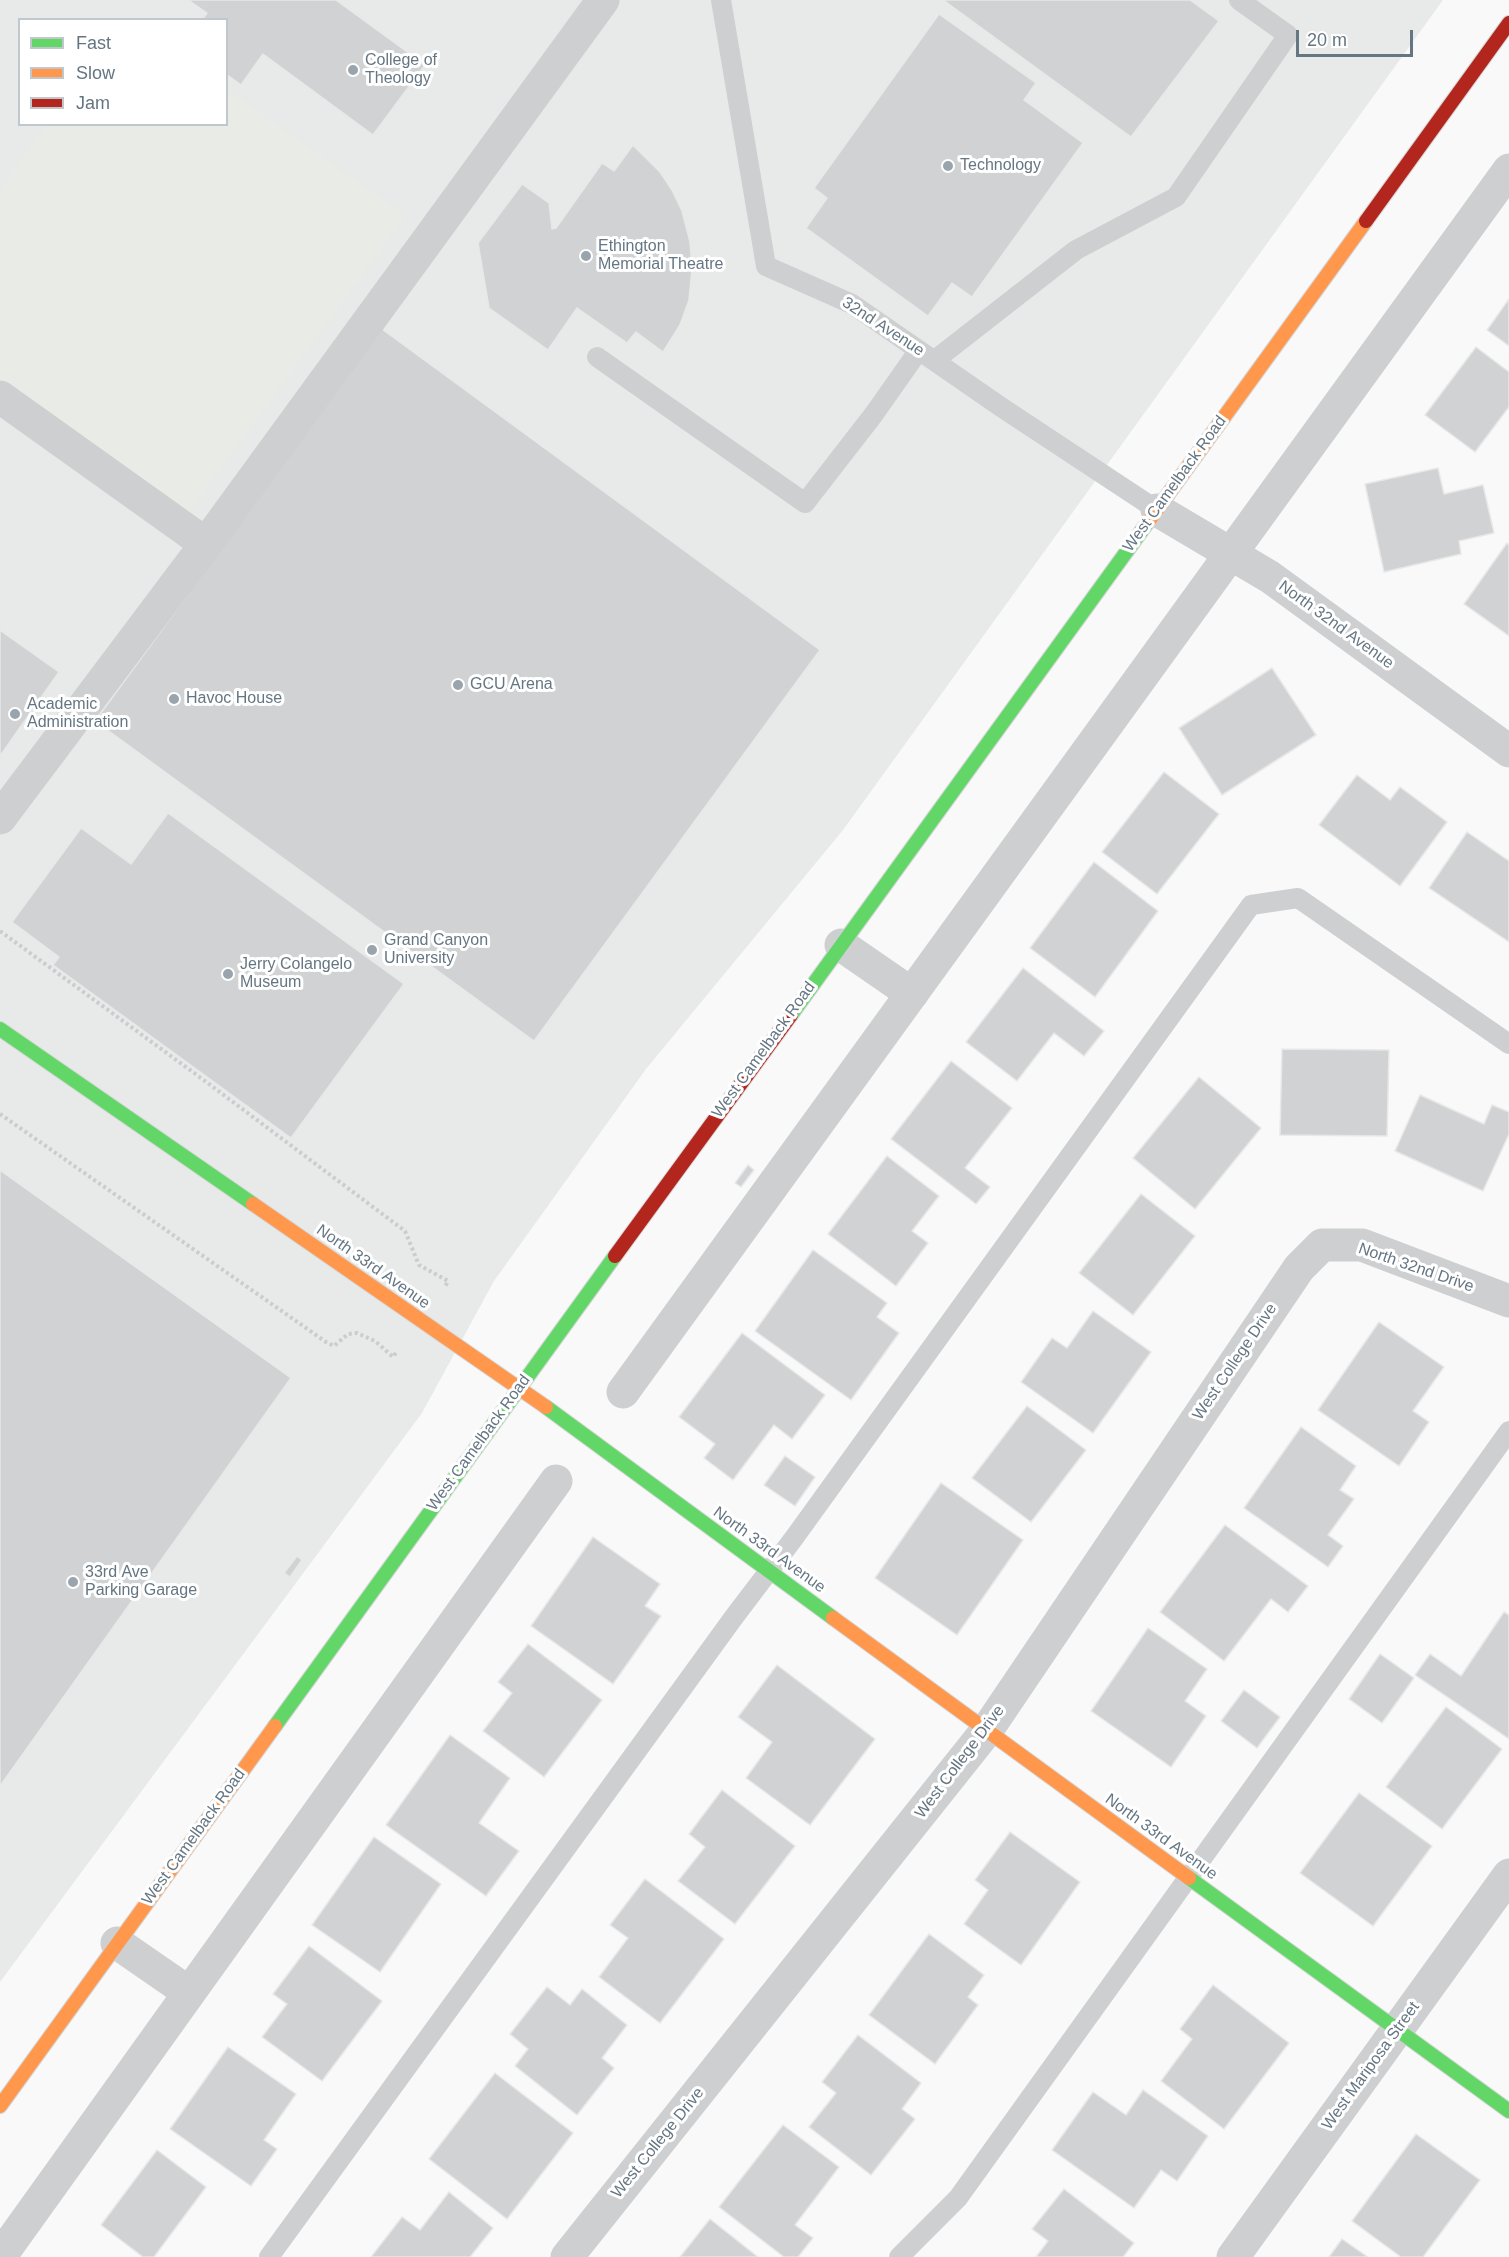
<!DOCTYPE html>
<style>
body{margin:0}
#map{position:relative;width:1509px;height:2257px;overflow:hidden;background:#f9f9f9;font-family:Helvetica,sans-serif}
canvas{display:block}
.legend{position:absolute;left:18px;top:18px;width:210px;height:108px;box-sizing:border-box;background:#fff;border:2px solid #c1c8cd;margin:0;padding:8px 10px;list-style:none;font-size:18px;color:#657683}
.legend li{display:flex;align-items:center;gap:12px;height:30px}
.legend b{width:30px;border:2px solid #c1c8cd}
.scale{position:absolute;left:1296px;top:30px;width:117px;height:27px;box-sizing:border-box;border:3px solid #657683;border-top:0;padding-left:8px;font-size:18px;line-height:21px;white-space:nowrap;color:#657683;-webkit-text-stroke:4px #fff;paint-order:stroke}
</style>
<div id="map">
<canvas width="1509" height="2257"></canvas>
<ul class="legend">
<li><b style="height:8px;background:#63d668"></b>Fast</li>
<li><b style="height:8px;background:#ff974d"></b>Slow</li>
<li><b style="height:8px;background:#b3261e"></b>Jam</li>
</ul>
<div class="scale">20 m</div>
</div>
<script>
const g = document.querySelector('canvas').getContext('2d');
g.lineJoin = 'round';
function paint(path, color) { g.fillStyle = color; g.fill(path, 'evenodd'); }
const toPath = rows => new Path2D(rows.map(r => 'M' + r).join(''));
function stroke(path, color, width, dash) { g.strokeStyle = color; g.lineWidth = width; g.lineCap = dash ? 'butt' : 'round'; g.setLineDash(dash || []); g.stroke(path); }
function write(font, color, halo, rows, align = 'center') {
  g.font = font + ' Helvetica,sans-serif'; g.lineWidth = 6; g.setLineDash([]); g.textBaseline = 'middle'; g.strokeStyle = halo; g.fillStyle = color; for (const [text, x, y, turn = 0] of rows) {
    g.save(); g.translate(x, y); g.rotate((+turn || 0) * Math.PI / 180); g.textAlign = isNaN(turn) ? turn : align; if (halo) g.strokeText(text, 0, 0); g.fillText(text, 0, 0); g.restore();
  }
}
const built = toPath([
 [0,0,1443,0,843,830,646,1069,494,1281,422,1413,0,1982],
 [20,20,226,20,226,124,20,124]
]);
const green = toPath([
 [227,89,406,216,179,525,0,397,0,189,46,125,226,124]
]);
const building = toPath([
 [188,0,336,0,425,65,373,135,263,54,241,85,226,74,226,20,202,20,207,13,188,0],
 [943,0,1190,0,1219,21,1131,137,943,0],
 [939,14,1036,83,1024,100,1083,143,972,297,952,283,928,316,806,228,827,198,814,188,939,14],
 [633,145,660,172,672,190,682,211,690,242,692,269,689,300,680,325,663,352,636,332,627,343,577,308,548,350,489,308,478,243,522,184,549,203,552,229,556,228,602,163,614,171,633,145],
 [1509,299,1509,346,1487,330,1509,299],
 [382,329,820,650,534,1041,95,721,382,329],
 [1476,347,1509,372,1509,407,1475,452,1425,415,1476,347],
 [1438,468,1444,494,1483,485,1494,533,1459,541,1461,554,1384,572,1365,484,1438,468],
 [1507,543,1509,545,1509,636,1464,604,1507,543],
 [0,630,59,672,0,756,0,630],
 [1272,668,1316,735,1222,795,1179,728,1272,668],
 [1164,772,1219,814,1157,894,1102,852,1164,772],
 [1357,775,1390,800,1400,787,1447,822,1400,886,1319,825,1357,775],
 [168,813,404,984,291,1138,53,965,59,957,12,922,81,828,131,864,168,813],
 [1467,832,1509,861,1509,942,1429,888,1467,832],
 [1094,862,1158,911,1095,997,1030,948,1094,862],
 [1023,968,1104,1031,1084,1056,1054,1033,1017,1081,966,1042,1023,968],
 [1282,1049,1389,1050,1387,1136,1280,1135,1282,1049],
 [951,1061,1012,1108,965,1168,990,1187,976,1204,891,1139,951,1061],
 [1199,1077,1261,1128,1195,1209,1133,1158,1199,1077],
 [1420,1095,1484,1124,1492,1105,1509,1112,1509,1134,1483,1191,1395,1151,1420,1095],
 [887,1156,939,1196,912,1231,928,1243,896,1286,828,1234,887,1156],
 [748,1165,754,1170,741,1187,735,1183,748,1165],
 [0,1170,291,1378,0,1786,0,1170],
 [1141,1194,1195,1236,1133,1315,1079,1273,1141,1194],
 [813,1250,887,1303,877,1317,899,1333,851,1400,755,1331,813,1250],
 [1093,1311,1151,1352,1093,1433,1021,1382,1052,1338,1067,1348,1093,1311],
 [1379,1322,1444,1367,1413,1411,1429,1422,1399,1466,1318,1410,1379,1322],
 [742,1333,825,1395,792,1439,774,1425,733,1480,704,1458,715,1444,679,1417,742,1333],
 [1027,1406,1086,1450,1031,1522,972,1478,1027,1406],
 [1301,1427,1356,1466,1340,1490,1354,1499,1328,1535,1343,1546,1328,1567,1244,1508,1301,1427],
 [785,1456,815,1477,795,1506,764,1485,785,1456],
 [941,1483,1023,1540,957,1635,875,1578,941,1483],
 [1225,1525,1308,1586,1288,1612,1271,1599,1224,1661,1160,1612,1225,1525],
 [593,1537,660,1584,645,1606,661,1616,613,1684,531,1626,593,1537],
 [297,1556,302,1560,290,1577,284,1573,297,1556],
 [1504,1612,1509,1615,1509,1739,1415,1675,1430,1654,1461,1676,1504,1612],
 [1148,1628,1207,1669,1185,1701,1206,1716,1171,1767,1091,1711,1148,1628],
 [528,1644,602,1700,544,1777,483,1731,512,1693,498,1682,528,1644],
 [1380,1654,1414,1678,1382,1723,1349,1699,1380,1654],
 [777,1665,875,1739,810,1825,746,1778,772,1742,738,1717,777,1665],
 [1244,1690,1280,1717,1257,1748,1221,1721,1244,1690],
 [1446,1707,1502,1749,1442,1829,1386,1787,1446,1707],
 [450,1735,510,1778,479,1823,519,1851,486,1896,386,1825,450,1735],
 [722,1790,795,1846,735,1924,678,1881,705,1847,689,1834,722,1790],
 [1359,1793,1432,1846,1373,1926,1300,1873,1359,1793],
 [1010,1832,1080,1882,1021,1965,964,1924,988,1890,975,1880,1010,1832],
 [374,1837,441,1884,380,1972,312,1925,374,1837],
 [645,1879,724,1939,660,2023,599,1977,628,1938,610,1925,645,1879],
 [929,1934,984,1975,968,1997,978,2005,935,2064,869,2015,929,1934],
 [309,1946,382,2001,322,2081,262,2037,287,2004,273,1994,309,1946],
 [1213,1985,1289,2043,1224,2129,1161,2081,1192,2039,1180,2029,1213,1985],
 [547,1987,570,2005,582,1989,627,2025,602,2058,614,2068,577,2115,515,2066,528,2049,510,2034,547,1987],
 [858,2035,921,2083,902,2109,915,2119,871,2175,809,2127,836,2093,822,2082,858,2035],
 [228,2047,296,2094,264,2140,277,2149,251,2186,170,2129,228,2047],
 [495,2073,573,2133,507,2219,429,2159,495,2073],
 [1143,2090,1208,2136,1177,2181,1161,2170,1134,2208,1052,2150,1093,2092,1126,2115,1143,2090],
 [783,2125,839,2167,795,2225,813,2238,798,2257,784,2257,719,2207,783,2125],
 [1416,2134,1480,2180,1423,2257,1401,2257,1352,2221,1416,2134],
 [157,2150,206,2187,154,2257,143,2257,101,2225,157,2150],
 [1064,2189,1134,2243,1123,2257,1036,2257,1048,2241,1032,2229,1064,2189],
 [449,2192,493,2228,470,2257,371,2257,402,2217,420,2230,449,2192],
 [710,2219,758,2257,680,2257,710,2219],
 [1342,2239,1368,2257,1329,2257,1342,2239]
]);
const path = toPath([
 [0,931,205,1081,405,1231,419,1265,448,1281,445,1287],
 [0,1114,326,1342,334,1346,348,1334,357,1333,375,1341,393,1357,397,1351]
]);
const lane = toPath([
 [721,0,766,266,852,304,1001,407,1157,510],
 [597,357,805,503,874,414,919,350],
 [935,360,1076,250,1176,197,1288,35,1239,0],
 [269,2257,734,1617,794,1538,1251,905,1298,898,1509,1044],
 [899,2257,958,2198,1509,1431]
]);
const street = toPath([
 [0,397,206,544],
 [1157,510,1270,577,1509,751],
 [0,818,206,544,603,0],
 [841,945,912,994],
 [623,1392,1509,170],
 [117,1943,188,1992],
 [0,2257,556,1481],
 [567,2257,987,1730,1299,1268,1322,1245,1362,1245,1509,1301],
 [1233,2257,1509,1875]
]);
const fast = toPath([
 [791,1015,1148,522],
 [0,1029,253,1204],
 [546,1407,833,1618],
 [275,1726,615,1256],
 [1189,1878,1509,2111]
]);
const slow = toPath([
 [1148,522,1366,221],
 [253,1204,546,1407],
 [833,1618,1189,1878],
 [0,2106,275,1726]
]);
const jam = toPath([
 [1366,221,1509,23],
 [615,1256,791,1015]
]);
const markers = [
 [353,70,6,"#99a4ac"],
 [948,166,6,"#99a4ac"],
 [586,256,6,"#99a4ac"],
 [458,685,6,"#99a4ac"],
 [174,699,6,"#99a4ac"],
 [15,714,6,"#99a4ac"],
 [372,950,6,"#99a4ac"],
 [228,974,6,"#99a4ac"],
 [73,1582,6,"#99a4ac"]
];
const poiNames = [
 ["College of",365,61],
 ["Theology",365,79],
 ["Technology",960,166],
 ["Ethington",598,247],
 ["Memorial Theatre",598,265],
 ["GCU Arena",470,685],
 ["Havoc House",186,699],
 ["Academic",27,705],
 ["Administration",27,723],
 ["Grand Canyon",384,941],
 ["University",384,959],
 ["Jerry Colangelo",240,965],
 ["Museum",240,983],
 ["33rd Ave",85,1573],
 ["Parking Garage",85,1591]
];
const streetNames = [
 ["32nd Avenue",883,327,33],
 ["West Camelback Road",1175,484,-54],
 ["North 32nd Avenue",1336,625,36],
 ["West Camelback Road",764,1050,-54],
 ["North 33rd Avenue",373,1267,35],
 ["North 32nd Drive",1416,1268,19],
 ["West College Drive",1235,1362,-56],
 ["West Camelback Road",479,1443,-54],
 ["North 33rd Avenue",769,1550,36],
 ["West College Drive",960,1762,-53],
 ["West Camelback Road",194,1837,-54],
 ["North 33rd Avenue",1161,1837,36],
 ["West Mariposa Street",1371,2066,-54],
 ["West College Drive",658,2143,-51]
];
paint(built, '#e8e9e9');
paint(green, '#e8ebe6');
paint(building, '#d0d2d3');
stroke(building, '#e8e8e8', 1.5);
stroke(fast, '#d5d6d7', 16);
stroke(slow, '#d5d6d7', 16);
stroke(jam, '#d5d6d7', 16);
stroke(path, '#cbcccd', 4, [3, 3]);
stroke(lane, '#cecfd0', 20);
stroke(street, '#cecfd0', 33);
stroke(fast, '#63d668', 14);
stroke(slow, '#ff974d', 14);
stroke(jam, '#b3261e', 14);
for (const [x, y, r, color] of markers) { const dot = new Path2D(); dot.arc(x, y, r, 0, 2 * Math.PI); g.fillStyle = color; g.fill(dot); stroke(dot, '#fff', 2); }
write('16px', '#657683', '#fff', poiNames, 'left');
write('16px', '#657683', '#fff', streetNames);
</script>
